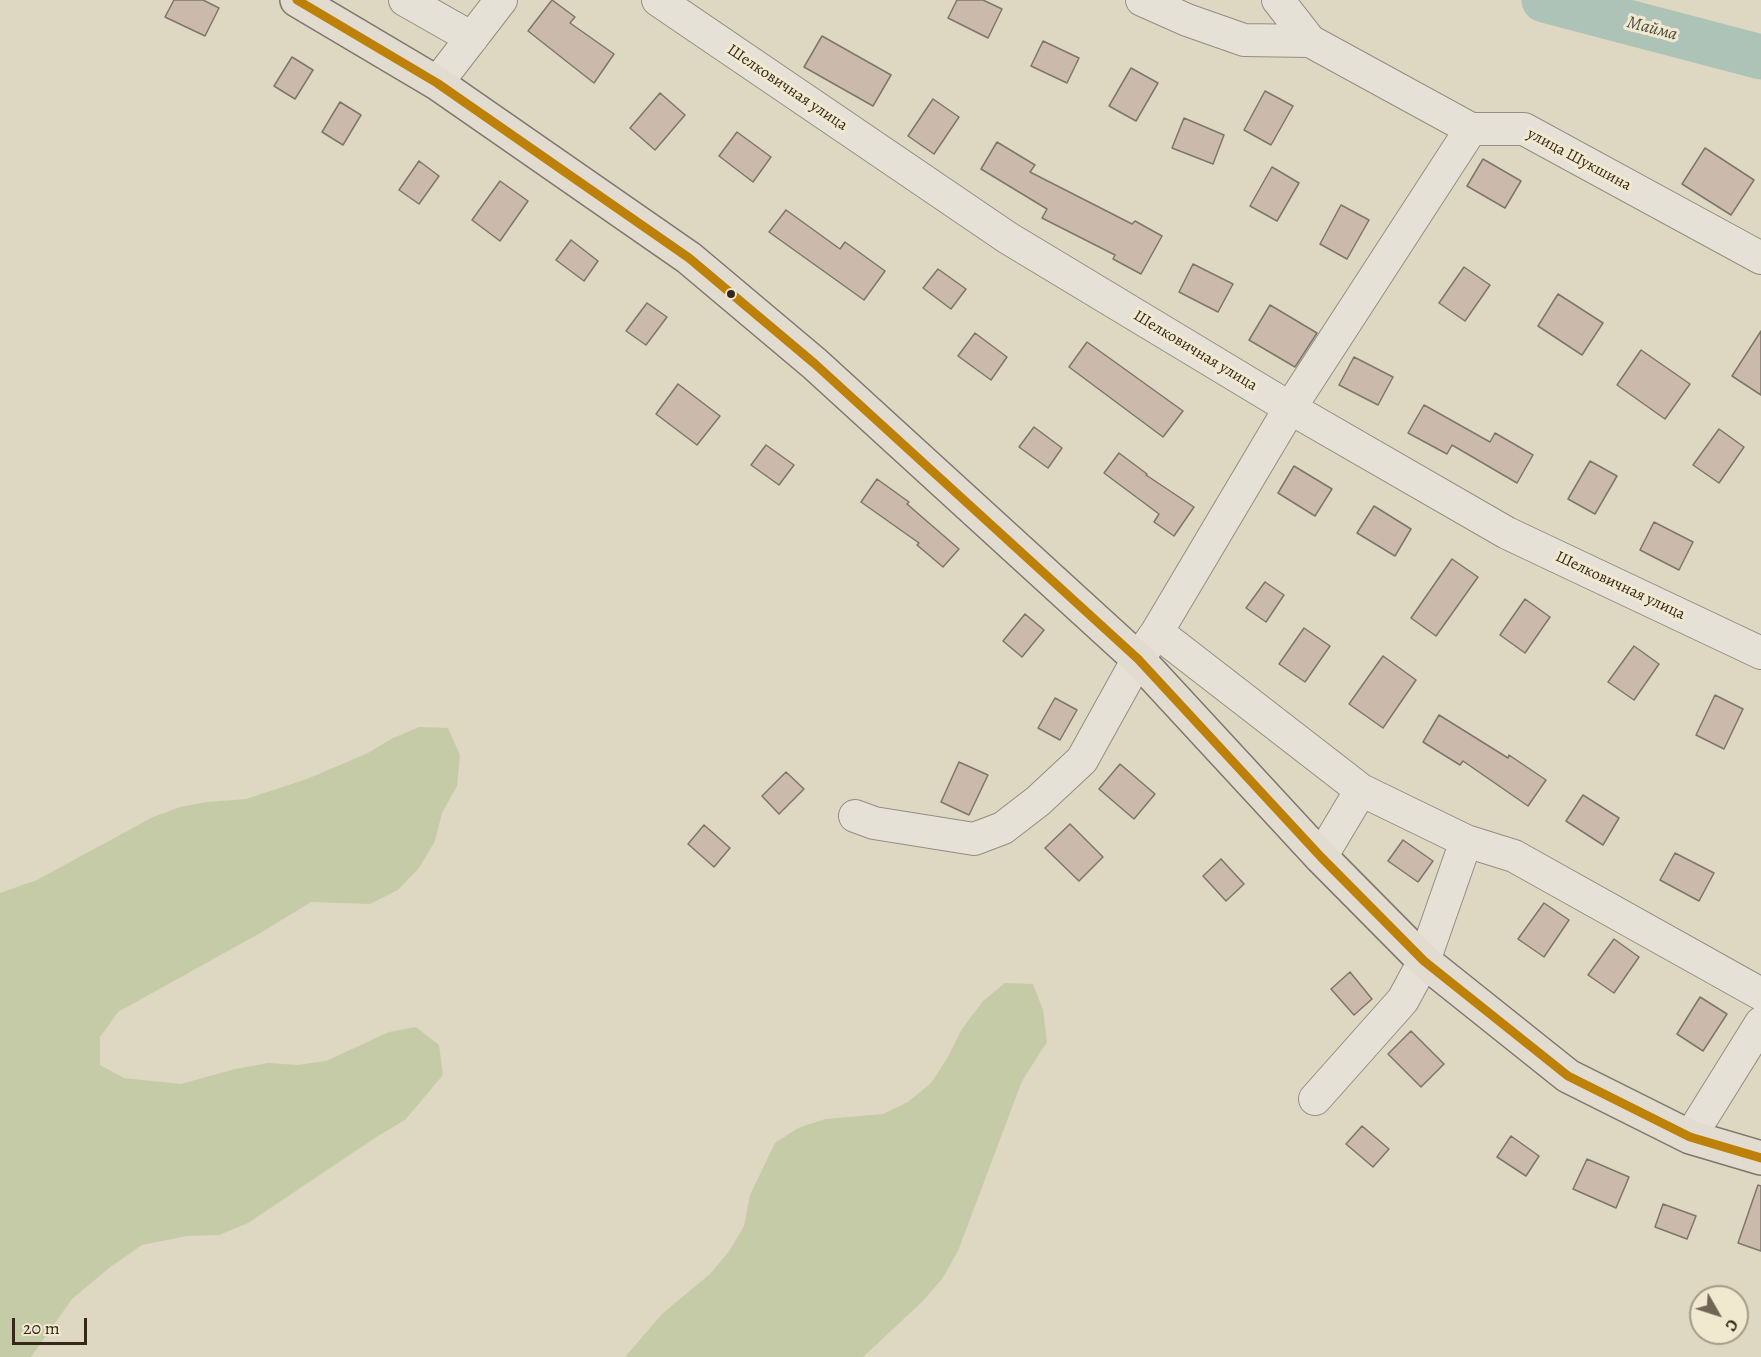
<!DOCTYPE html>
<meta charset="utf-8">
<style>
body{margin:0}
#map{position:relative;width:1761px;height:1357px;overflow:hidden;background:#ded7c1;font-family:Alegreya,serif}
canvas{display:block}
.north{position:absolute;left:1689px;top:1285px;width:60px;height:60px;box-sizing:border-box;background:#f1e9cf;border:2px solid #a69b87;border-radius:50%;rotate:129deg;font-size:16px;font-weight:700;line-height:24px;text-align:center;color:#36271b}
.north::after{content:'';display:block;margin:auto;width:21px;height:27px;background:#716555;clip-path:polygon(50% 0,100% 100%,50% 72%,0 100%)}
.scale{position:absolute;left:12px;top:1318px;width:75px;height:27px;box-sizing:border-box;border:3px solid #36271b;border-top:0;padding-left:8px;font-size:18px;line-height:21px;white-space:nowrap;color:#36271b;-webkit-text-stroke:4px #f1e9cf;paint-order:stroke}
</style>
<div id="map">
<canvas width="1761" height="1357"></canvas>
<div class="north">С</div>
<div class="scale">20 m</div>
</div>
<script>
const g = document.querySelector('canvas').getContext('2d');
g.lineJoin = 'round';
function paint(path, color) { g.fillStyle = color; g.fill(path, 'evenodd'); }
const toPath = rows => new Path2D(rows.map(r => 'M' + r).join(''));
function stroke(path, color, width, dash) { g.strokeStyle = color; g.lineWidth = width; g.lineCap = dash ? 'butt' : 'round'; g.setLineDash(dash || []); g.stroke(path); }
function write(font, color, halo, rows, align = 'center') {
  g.font = font + ' Alegreya,serif'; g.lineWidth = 6; g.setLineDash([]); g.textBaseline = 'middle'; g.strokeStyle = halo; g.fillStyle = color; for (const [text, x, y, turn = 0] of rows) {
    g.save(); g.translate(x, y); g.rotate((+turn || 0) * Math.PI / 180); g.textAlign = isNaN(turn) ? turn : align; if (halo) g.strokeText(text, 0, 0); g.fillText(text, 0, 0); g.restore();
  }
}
const green = toPath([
 [419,727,448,728,460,755,457,786,442,813,435,841,419,868,398,890,370,904,311,902,262,932,118,1012,100,1037,100,1065,124,1078,181,1084,235,1069,268,1063,297,1065,326,1061,389,1032,416,1027,439,1045,443,1075,405,1120,378,1136,248,1223,219,1235,187,1236,142,1245,109,1268,72,1299,31,1357,0,1357,0,893,37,880,153,817,180,807,207,802,246,799,307,779,368,753,391,739],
 [1005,983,1033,984,1043,1010,1047,1042,1022,1081,958,1251,942,1279,923,1301,863,1357,625,1357,663,1313,710,1274,730,1250,744,1226,750,1195,775,1143,798,1128,825,1119,883,1114,908,1102,931,1083,948,1057,962,1029,983,1001]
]);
const river = toPath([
 [1544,0,1761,57]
]);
const building = toPath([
 [174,0,203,0,219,8,205,36,165,17,174,0],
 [552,0,575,17,570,23,614,54,594,83,528,31,552,0],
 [957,0,983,0,1002,9,988,38,948,18,957,0],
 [822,36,891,75,873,106,804,67,822,36],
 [1043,41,1079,58,1067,83,1031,66,1043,41],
 [292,57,313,70,295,99,274,86,292,57],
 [1131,68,1158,83,1136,121,1109,106,1131,68],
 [1265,91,1293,106,1271,145,1244,130,1265,91],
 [660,93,685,115,655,150,630,128,660,93],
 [933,99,959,117,934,154,908,136,933,99],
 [340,102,361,115,343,145,322,132,340,102],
 [1184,118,1224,135,1213,164,1172,148,1184,118],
 [737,132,771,157,753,182,719,156,737,132],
 [997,142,1035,165,1030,172,1132,224,1135,221,1162,236,1141,274,1113,259,1115,255,1042,218,1047,209,981,169,997,142],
 [1705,148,1754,180,1731,215,1682,184,1705,148],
 [1483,159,1521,181,1505,208,1467,186,1483,159],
 [419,161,439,176,419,204,399,190,419,161],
 [1272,167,1299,183,1277,221,1250,206,1272,167],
 [500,181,528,201,500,241,472,220,500,181],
 [1341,205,1369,220,1347,259,1320,244,1341,205],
 [786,210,840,249,845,242,885,271,864,300,769,232,786,210],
 [571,240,598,261,584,281,556,260,571,240],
 [1193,264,1233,284,1218,312,1179,292,1193,264],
 [1464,267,1490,285,1465,321,1439,303,1464,267],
 [938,269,966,289,951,309,923,288,938,269],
 [1558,294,1603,323,1582,355,1538,326,1558,294],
 [647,303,667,317,646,345,626,331,647,303],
 [1270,305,1317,333,1295,367,1249,340,1270,305],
 [1761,331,1761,395,1732,376,1761,331],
 [975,333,1007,357,991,380,958,356,975,333],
 [1087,342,1183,411,1163,437,1069,367,1087,342],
 [1641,350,1690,384,1665,419,1617,385,1641,350],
 [1354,357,1393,377,1378,405,1339,385,1354,357],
 [678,384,720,416,697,445,656,414,678,384],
 [1424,405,1490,442,1495,433,1533,455,1517,483,1452,445,1447,454,1408,433,1424,405],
 [1034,427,1062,448,1048,468,1019,447,1034,427],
 [1719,429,1744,447,1719,483,1693,465,1719,429],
 [766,445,794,465,779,485,751,465,766,445],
 [1119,453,1147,474,1146,475,1194,507,1174,536,1154,522,1159,514,1104,473,1119,453],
 [1590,461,1617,476,1595,514,1568,499,1590,461],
 [1294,466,1332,489,1315,516,1278,493,1294,466],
 [877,479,909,502,907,504,959,549,943,567,917,545,919,543,861,502,877,479],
 [1374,506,1411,529,1395,556,1357,533,1374,506],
 [1654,522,1693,542,1679,570,1640,550,1654,522],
 [1452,559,1478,577,1436,636,1411,618,1452,559],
 [1265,582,1284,595,1266,622,1246,608,1265,582],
 [1525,599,1550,617,1525,653,1500,635,1525,599],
 [1025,614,1044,630,1022,657,1003,641,1025,614],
 [1304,628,1330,646,1305,682,1279,664,1304,628],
 [1634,646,1659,664,1634,700,1608,682,1634,646],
 [1383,656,1416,680,1383,728,1349,704,1383,656],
 [1715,695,1743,709,1724,749,1696,735,1715,695],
 [1055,698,1077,710,1060,740,1038,728,1055,698],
 [1439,715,1508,758,1509,755,1546,780,1528,806,1463,761,1460,765,1423,742,1439,715],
 [959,762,988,775,969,815,941,802,959,762],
 [1120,764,1155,794,1134,819,1099,789,1120,764],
 [786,772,804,789,779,814,762,796,786,772],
 [1583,795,1619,818,1603,845,1566,821,1583,795],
 [1070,824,1103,857,1079,881,1045,848,1070,824],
 [704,825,730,848,714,867,688,844,704,825],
 [1403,840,1433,861,1418,882,1388,861,1403,840],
 [1675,853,1714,873,1699,901,1660,880,1675,853],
 [1221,859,1244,884,1226,901,1203,876,1221,859],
 [1544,903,1569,920,1544,957,1518,939,1544,903],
 [1614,939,1639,957,1614,993,1588,975,1614,939],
 [1350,972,1372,999,1354,1015,1331,989,1350,972],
 [1700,997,1727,1014,1703,1051,1677,1034,1700,997],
 [1411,1031,1444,1064,1421,1087,1388,1054,1411,1031],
 [1362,1126,1389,1149,1373,1167,1346,1144,1362,1126],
 [1511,1136,1539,1156,1526,1176,1497,1157,1511,1136],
 [1587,1159,1629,1177,1616,1208,1573,1189,1587,1159],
 [1758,1185,1761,1186,1761,1251,1738,1243,1758,1185],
 [1663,1204,1696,1216,1687,1239,1655,1227,1663,1204]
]);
const minor = toPath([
 [405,0,472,38],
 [658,0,1008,238,1290,408,1507,533,1761,653],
 [1142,0,1187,20,1244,40,1310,41],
 [1278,0,1310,41,1471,129,1524,129,1761,258],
 [437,83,501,0],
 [1157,632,1361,790],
 [855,816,874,823,974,839,1003,828,1038,801,1082,760,1138,659,1157,632,1290,408,1471,129],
 [1321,857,1361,790,1466,841,1514,856,1761,994],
 [1315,1099,1403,1000,1424,961,1466,841],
 [1690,1137,1761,1023]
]);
const major = toPath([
 [297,0,437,83,689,258,815,364,1138,659,1321,857,1424,961,1568,1076,1690,1137,1761,1158]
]);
const bus1 = toPath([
 [297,0,437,83,689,258,815,364,1138,659,1321,857,1424,961,1568,1076,1690,1137,1761,1158]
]);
const markers = [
 [731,294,5,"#36271b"]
];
const streetNames = [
 ["Шелковичная улица",787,88,34],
 ["улица Шукшина",1579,160,28],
 ["Шелковичная улица",1195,351,31],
 ["Шелковичная улица",1620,586,25]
];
const waterNames = [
 ["Майма",1652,29,15]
];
paint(green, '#c6cba7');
stroke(river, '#adc3b7', 45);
paint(building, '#cbbaac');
stroke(building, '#7d776b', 1.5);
stroke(minor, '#948e81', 34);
stroke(major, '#7d776b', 36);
stroke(minor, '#e5e1d6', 32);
stroke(major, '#e1dccf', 33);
stroke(bus1, '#bd8008', 9);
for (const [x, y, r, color] of markers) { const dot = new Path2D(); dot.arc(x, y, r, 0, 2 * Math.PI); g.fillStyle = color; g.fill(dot); stroke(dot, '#f1e9cf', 2); }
write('16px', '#36271b', '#f1e9cf', streetNames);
write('italic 18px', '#4e4c41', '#f1e9cf', waterNames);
</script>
